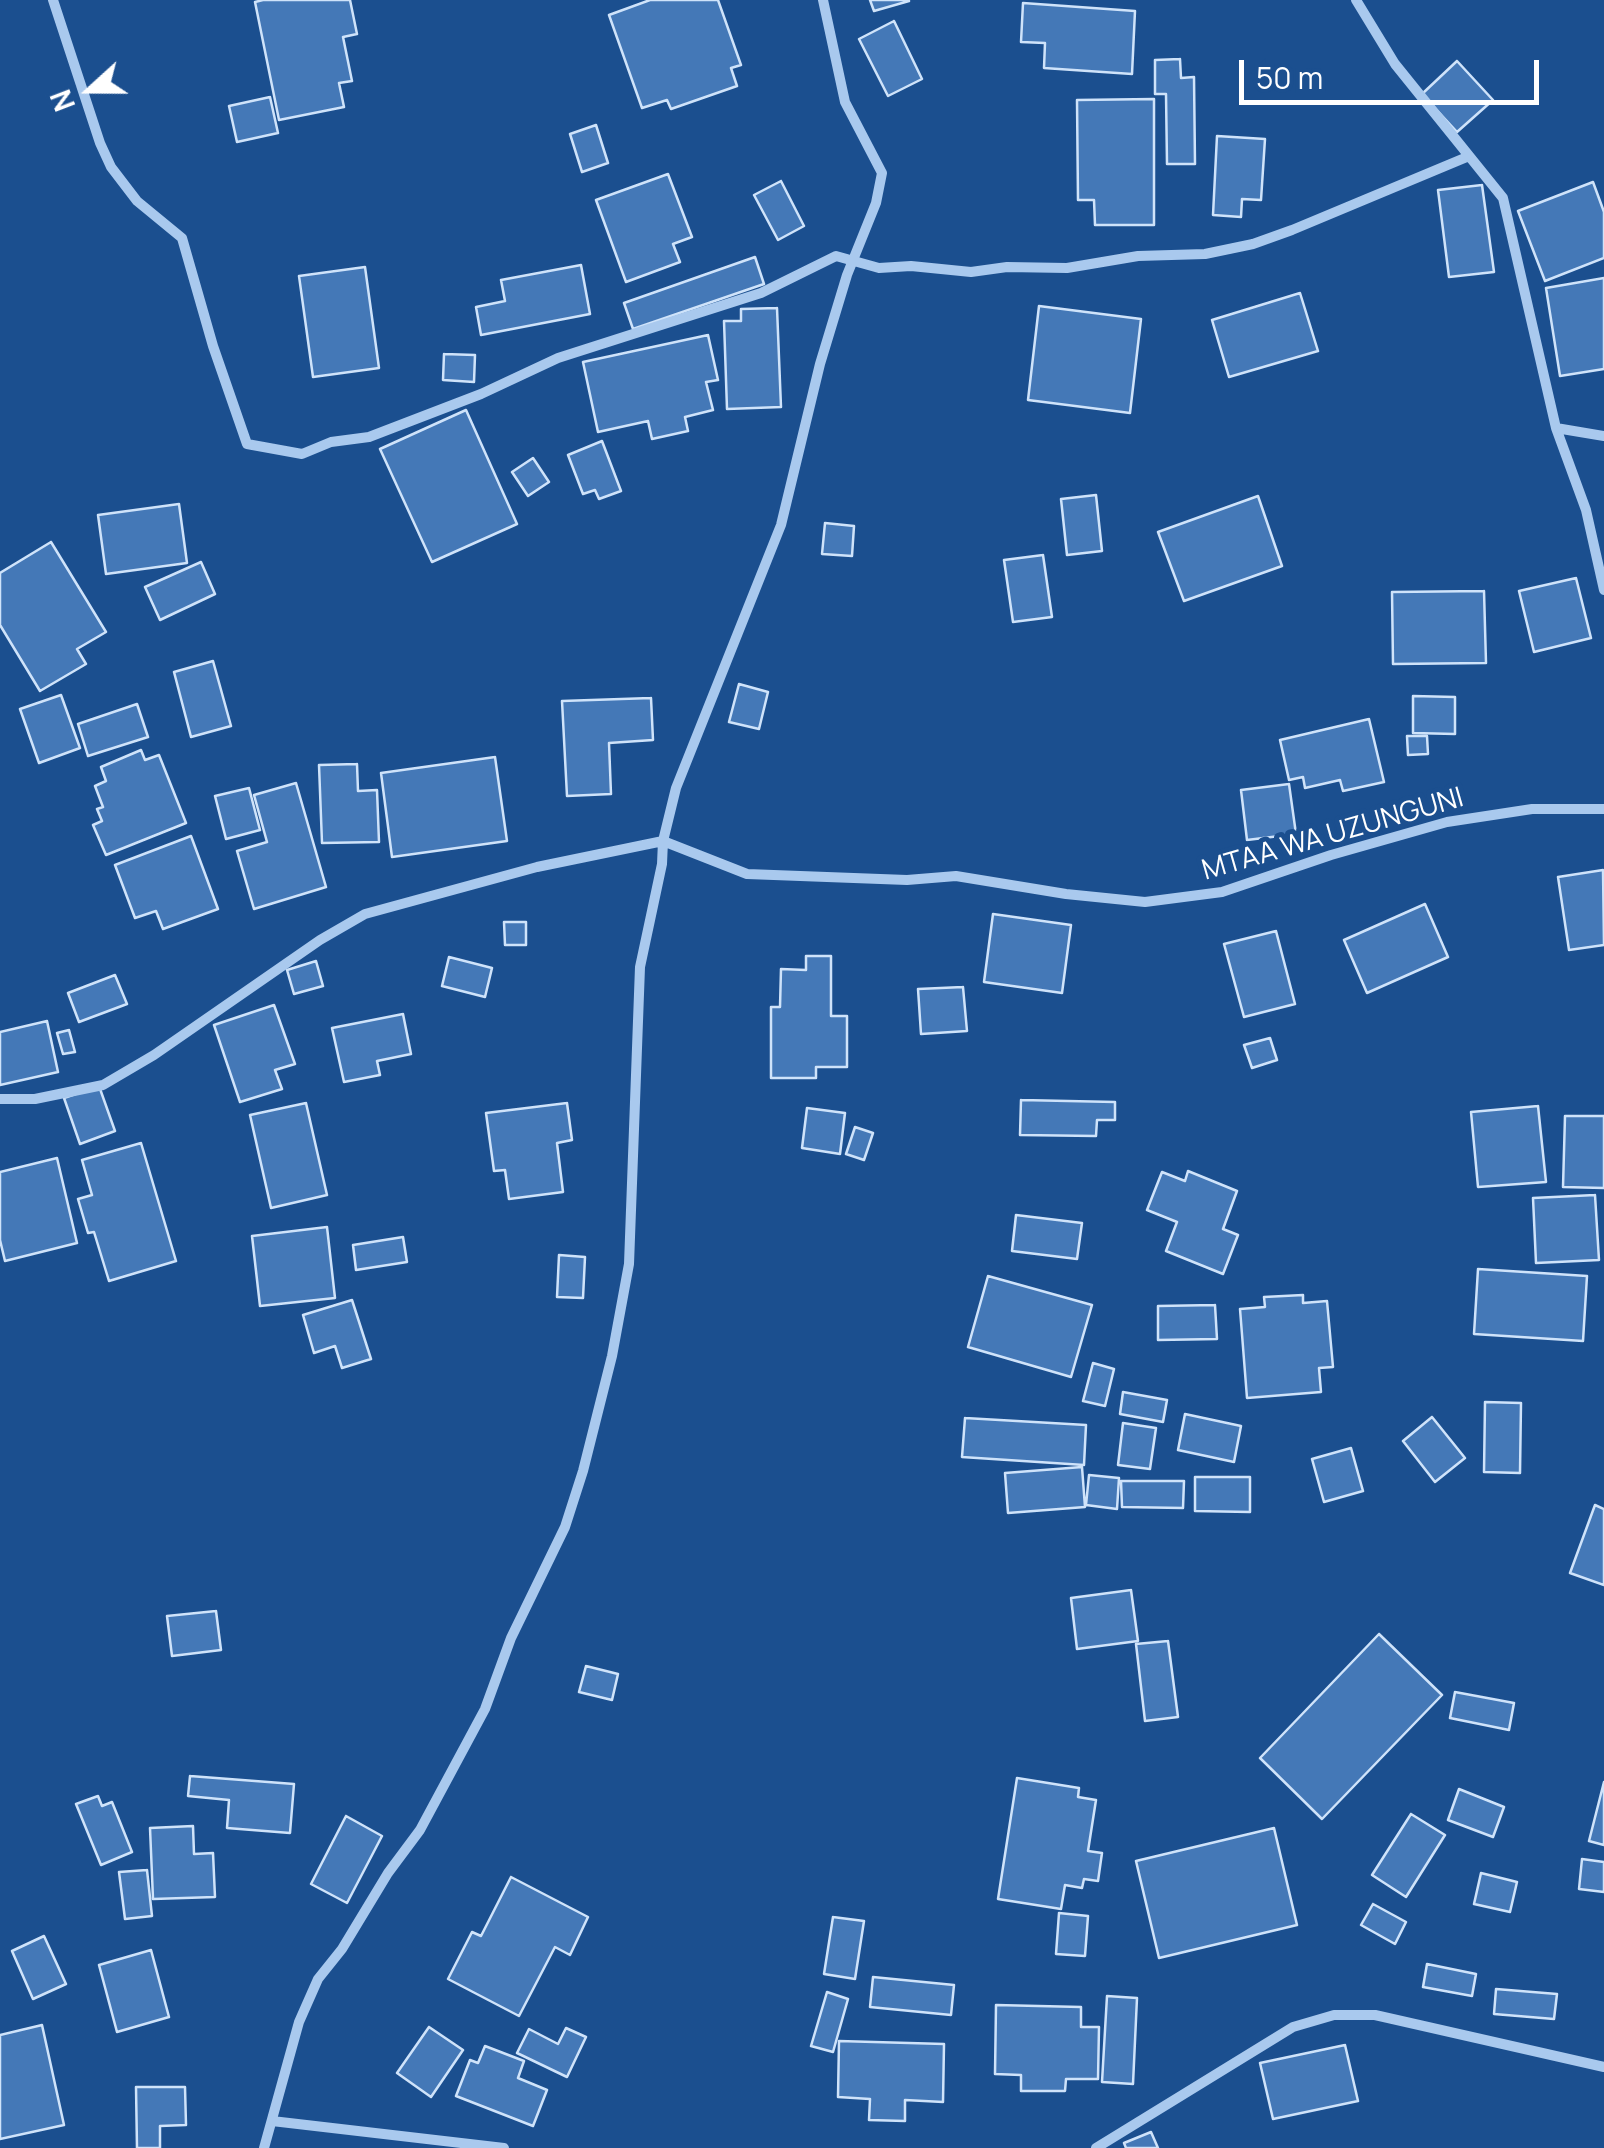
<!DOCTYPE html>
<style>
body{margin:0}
#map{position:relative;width:1604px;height:2148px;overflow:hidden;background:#1b4f8f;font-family:Manrope,sans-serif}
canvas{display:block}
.north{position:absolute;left:40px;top:40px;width:100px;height:100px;-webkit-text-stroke:8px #1b4f8f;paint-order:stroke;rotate:249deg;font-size:28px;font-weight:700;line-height:40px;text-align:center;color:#fff}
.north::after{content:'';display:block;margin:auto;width:35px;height:45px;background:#fff;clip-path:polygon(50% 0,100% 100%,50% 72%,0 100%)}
.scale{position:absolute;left:1239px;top:60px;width:300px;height:45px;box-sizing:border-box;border:5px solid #fff;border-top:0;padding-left:12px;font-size:30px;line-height:35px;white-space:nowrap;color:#fff;-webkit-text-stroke:8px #1b4f8f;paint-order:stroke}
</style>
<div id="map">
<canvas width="1604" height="2148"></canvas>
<div class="north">N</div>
<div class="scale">50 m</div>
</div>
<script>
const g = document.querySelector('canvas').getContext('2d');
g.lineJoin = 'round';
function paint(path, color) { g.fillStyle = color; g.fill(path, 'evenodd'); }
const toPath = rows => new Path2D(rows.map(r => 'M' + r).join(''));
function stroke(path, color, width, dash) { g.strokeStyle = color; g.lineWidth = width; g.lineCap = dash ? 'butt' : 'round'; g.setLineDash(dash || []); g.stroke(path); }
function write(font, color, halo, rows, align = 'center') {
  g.font = font + ' Manrope,sans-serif'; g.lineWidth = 10; g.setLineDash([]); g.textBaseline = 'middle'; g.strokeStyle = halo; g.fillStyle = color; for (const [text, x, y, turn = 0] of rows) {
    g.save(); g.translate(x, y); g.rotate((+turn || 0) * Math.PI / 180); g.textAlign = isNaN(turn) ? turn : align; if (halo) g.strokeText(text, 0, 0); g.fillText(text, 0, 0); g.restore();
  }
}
const building = toPath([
 [263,0,350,0,357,34,343,37,352,81,339,83,344,107,279,120,255,2,263,0],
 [650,0,718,0,741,65,731,68,737,86,671,109,667,100,642,108,609,15,650,0],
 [870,0,908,0,909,1,874,11,870,0],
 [1023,3,1135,11,1132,74,1044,68,1045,43,1021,42,1023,3],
 [894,21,922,79,888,96,859,39,894,21],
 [1180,59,1181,78,1194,77,1195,164,1167,164,1166,94,1155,94,1155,60,1180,59],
 [1457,61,1493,100,1457,132,1422,94,1457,61],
 [270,97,278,133,237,142,229,106,270,97],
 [1154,99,1154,225,1095,225,1094,200,1078,200,1077,100,1154,99],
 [596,125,608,163,582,172,570,134,596,125],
 [1217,136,1265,139,1261,200,1242,199,1241,217,1213,215,1217,136],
 [668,174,692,237,673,244,680,262,626,282,596,200,668,174],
 [781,181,804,226,778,240,754,195,781,181],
 [1593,182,1604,212,1604,258,1545,281,1518,211,1593,182],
 [1482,185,1494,272,1449,277,1438,190,1482,185],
 [755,257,764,284,633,329,624,303,755,257],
 [581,265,590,314,481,335,476,307,505,301,501,280,581,265],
 [365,267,379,368,313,377,299,276,365,267],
 [1604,278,1604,369,1560,376,1546,288,1604,278],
 [1300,293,1318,351,1229,377,1212,320,1300,293],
 [1039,306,1141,319,1130,413,1028,400,1039,306],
 [777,308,781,407,727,409,724,321,741,321,741,309,777,308],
 [708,335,718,380,706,382,713,410,685,417,688,431,652,439,648,421,598,432,583,362,708,335],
 [444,354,475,355,474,382,443,380,444,354],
 [466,410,517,524,432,562,380,449,466,410],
 [602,441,621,491,599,499,595,490,583,494,568,455,602,441],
 [533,458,549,482,528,496,512,472,533,458],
 [1096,495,1102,551,1067,555,1061,499,1096,495],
 [1258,496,1282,566,1184,601,1158,532,1258,496],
 [179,504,187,563,106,574,98,515,179,504],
 [825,523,854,526,852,556,822,554,825,523],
 [51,542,106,632,77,649,86,664,40,691,0,625,0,573,51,542],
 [1043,555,1052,617,1013,622,1004,560,1043,555],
 [201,562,215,594,160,620,145,587,201,562],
 [1576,578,1591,638,1534,652,1519,591,1576,578],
 [1484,591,1486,663,1393,664,1392,592,1484,591],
 [213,661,231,726,191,737,174,672,213,661],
 [739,684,768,692,759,729,729,722,739,684],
 [61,695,80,748,39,763,20,709,61,695],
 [1413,696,1455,697,1455,734,1413,733,1413,696],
 [651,698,653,740,609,743,611,794,567,796,562,701,651,698],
 [137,704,148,737,88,756,78,724,137,704],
 [1369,719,1384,782,1343,791,1340,780,1305,788,1303,777,1289,780,1280,740,1369,719],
 [1407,736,1427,736,1428,754,1408,755,1407,736],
 [141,750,145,760,159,755,186,823,106,855,93,825,102,821,97,809,103,807,95,786,106,781,101,767,141,750],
 [495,757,507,841,392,857,381,773,495,757],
 [357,764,358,791,377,790,379,842,322,843,319,765,357,764],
 [296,783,326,887,254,909,237,851,267,842,254,795,296,783],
 [1289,784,1296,834,1247,840,1241,790,1289,784],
 [249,788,260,830,226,839,215,796,249,788],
 [191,836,218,909,163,929,156,911,135,918,115,865,191,836],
 [1603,870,1604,945,1569,950,1558,877,1603,870],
 [1425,904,1448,957,1367,993,1344,940,1425,904],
 [993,914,1071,925,1062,993,984,982,993,914],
 [504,922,526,922,526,945,505,945,504,922],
 [1276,931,1295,1004,1244,1017,1224,944,1276,931],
 [806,956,831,956,831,1016,847,1016,847,1067,816,1067,816,1078,771,1078,771,1007,780,1007,781,969,806,970,806,956],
 [449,957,492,968,485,997,442,986,449,957],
 [316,961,323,986,294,994,287,970,316,961],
 [115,975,127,1004,79,1022,68,993,115,975],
 [963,987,967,1031,921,1034,918,989,963,987],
 [274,1005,295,1064,275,1070,282,1089,240,1102,214,1025,274,1005],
 [403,1014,411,1054,377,1061,380,1075,344,1082,332,1028,403,1014],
 [47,1021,58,1072,0,1085,0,1032,47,1021],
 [69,1030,75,1052,63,1054,57,1033,69,1030],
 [1270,1038,1277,1060,1252,1068,1244,1045,1270,1038],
 [99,1086,115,1131,80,1144,64,1098,99,1086],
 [1021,1100,1115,1102,1115,1120,1097,1120,1096,1136,1020,1135,1021,1100],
 [306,1103,327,1195,271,1208,250,1115,306,1103],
 [567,1103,572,1140,557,1143,563,1192,509,1199,505,1170,494,1171,486,1113,567,1103],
 [1538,1106,1546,1182,1478,1187,1471,1112,1538,1106],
 [807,1108,845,1113,840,1154,802,1148,807,1108],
 [1565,1116,1604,1116,1604,1188,1563,1187,1565,1116],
 [855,1127,873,1133,864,1160,846,1154,855,1127],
 [141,1143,176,1261,109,1281,94,1232,88,1233,78,1199,92,1195,82,1160,141,1143],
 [57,1158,77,1243,5,1261,0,1240,0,1172,57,1158],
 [1188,1171,1237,1191,1223,1229,1238,1235,1223,1274,1166,1251,1177,1222,1147,1210,1162,1172,1185,1181,1188,1171],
 [1595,1195,1599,1260,1536,1263,1533,1198,1595,1195],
 [1016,1215,1082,1223,1077,1259,1012,1251,1016,1215],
 [327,1227,335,1298,260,1306,252,1236,327,1227],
 [403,1237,407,1262,356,1270,353,1245,403,1237],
 [559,1255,585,1257,583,1298,557,1297,559,1255],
 [1478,1269,1587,1276,1583,1341,1474,1334,1478,1269],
 [988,1276,1092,1305,1071,1377,968,1347,988,1276],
 [1303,1295,1303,1303,1327,1301,1333,1367,1319,1368,1321,1392,1247,1398,1240,1309,1265,1307,1264,1297,1303,1295],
 [352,1300,371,1359,342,1368,335,1346,314,1353,303,1315,352,1300],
 [1215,1305,1217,1339,1158,1340,1158,1306,1215,1305],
 [1093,1363,1114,1369,1105,1406,1083,1401,1093,1363],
 [1123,1392,1167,1400,1163,1422,1120,1414,1123,1392],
 [1485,1402,1521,1403,1520,1473,1484,1472,1485,1402],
 [1185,1414,1241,1426,1234,1462,1178,1450,1185,1414],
 [1432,1417,1465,1458,1435,1482,1403,1441,1432,1417],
 [965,1418,1086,1425,1084,1465,962,1457,965,1418],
 [1123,1423,1156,1428,1150,1469,1118,1465,1123,1423],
 [1351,1448,1363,1491,1324,1502,1312,1459,1351,1448],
 [1082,1467,1085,1507,1008,1513,1005,1473,1082,1467],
 [1089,1475,1119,1478,1117,1509,1086,1505,1089,1475],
 [1195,1477,1250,1477,1250,1512,1195,1511,1195,1477],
 [1121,1481,1184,1481,1183,1508,1122,1507,1121,1481],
 [1595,1505,1604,1509,1604,1585,1570,1573,1595,1505],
 [1131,1590,1138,1641,1077,1649,1071,1598,1131,1590],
 [216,1611,221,1650,172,1656,167,1616,216,1611],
 [1379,1634,1442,1695,1322,1819,1260,1758,1379,1634],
 [1168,1641,1178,1717,1145,1721,1136,1644,1168,1641],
 [586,1666,618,1674,612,1700,579,1692,586,1666],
 [1455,1692,1514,1703,1509,1730,1450,1718,1455,1692],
 [190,1776,294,1784,290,1833,227,1828,229,1800,188,1796,190,1776],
 [1017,1778,1079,1788,1078,1797,1096,1800,1088,1851,1102,1853,1098,1881,1084,1879,1082,1888,1065,1885,1061,1909,998,1899,1017,1778],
 [1604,1782,1604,1845,1589,1841,1604,1782],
 [1459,1789,1504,1807,1493,1837,1448,1820,1459,1789],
 [98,1796,102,1806,112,1802,132,1852,101,1865,76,1804,98,1796],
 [1411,1814,1445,1835,1406,1897,1372,1875,1411,1814],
 [346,1816,382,1836,347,1903,311,1884,346,1816],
 [193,1826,194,1854,213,1853,215,1897,153,1899,150,1828,193,1826],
 [1274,1828,1297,1925,1159,1958,1136,1861,1274,1828],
 [1582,1859,1604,1862,1604,1892,1579,1889,1582,1859],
 [147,1870,152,1916,125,1919,119,1872,147,1870],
 [1481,1873,1517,1882,1510,1912,1474,1904,1481,1873],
 [511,1877,588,1917,570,1955,555,1947,519,2016,448,1979,472,1932,481,1936,511,1877],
 [1373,1904,1406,1922,1395,1944,1361,1925,1373,1904],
 [1059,1913,1088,1916,1085,1956,1056,1954,1059,1913],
 [833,1917,864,1921,855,1979,824,1974,833,1917],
 [44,1936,66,1984,33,1999,12,1951,44,1936],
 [151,1950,169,2017,117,2032,99,1965,151,1950],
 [1427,1964,1476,1974,1472,1996,1423,1987,1427,1964],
 [873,1977,954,1985,951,2015,870,2007,873,1977],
 [1496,1989,1557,1994,1554,2019,1494,2014,1496,1989],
 [827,1992,848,1999,833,2052,811,2046,827,1992],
 [1107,1996,1137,1998,1133,2084,1102,2082,1107,1996],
 [996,2005,1081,2007,1081,2027,1099,2027,1098,2079,1066,2079,1065,2091,1021,2091,1021,2075,995,2074,996,2005],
 [42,2025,64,2125,0,2139,0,2035,42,2025],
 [429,2027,463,2050,431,2097,397,2073,429,2027],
 [566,2028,586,2037,567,2077,517,2053,529,2029,558,2044,566,2028],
 [839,2041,944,2044,943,2102,905,2100,905,2121,869,2120,870,2099,838,2097,839,2041],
 [1345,2045,1358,2101,1273,2119,1260,2063,1345,2045],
 [485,2046,524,2061,518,2078,547,2090,533,2126,456,2096,470,2060,478,2063,485,2046],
 [136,2087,185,2087,186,2125,160,2126,160,2148,137,2148,136,2087],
 [1151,2132,1158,2148,1126,2148,1124,2143,1151,2132]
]);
const street = toPath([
 [53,0,100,143,111,167,137,201,182,238,213,346,247,444,302,454,331,442,369,437,481,394,558,358,761,293,836,256,879,268,911,266,971,272,1007,267,1067,268,1138,256,1205,254,1253,244,1292,230,1467,157],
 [1356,0,1395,64,1503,198,1556,428,1586,510,1604,590],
 [1556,428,1604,436],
 [0,1099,35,1099,103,1085,154,1055,320,940,365,914,537,867,663,841,747,874,907,880,956,876,1066,894,1145,902,1222,892,1331,855,1447,822,1532,809,1604,809],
 [272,2121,504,2148],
 [264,2148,299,2022,318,1979,342,1949,388,1873,420,1830,485,1709,511,1638,565,1527,583,1471,612,1356,629,1264,640,967,662,864,663,841,676,788,781,525,820,364,847,275,876,203,882,173,845,102,823,0],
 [1096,2148,1293,2027,1334,2015,1375,2015,1604,2067]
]);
const streetNames = [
 ["MTAA WA UZUNGUNI",1333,835,-16]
];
paint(building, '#4478b7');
stroke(building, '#cfe3fa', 2.5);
stroke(street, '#a9c9ee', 10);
write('28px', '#fff', '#1b4f8f', streetNames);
</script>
